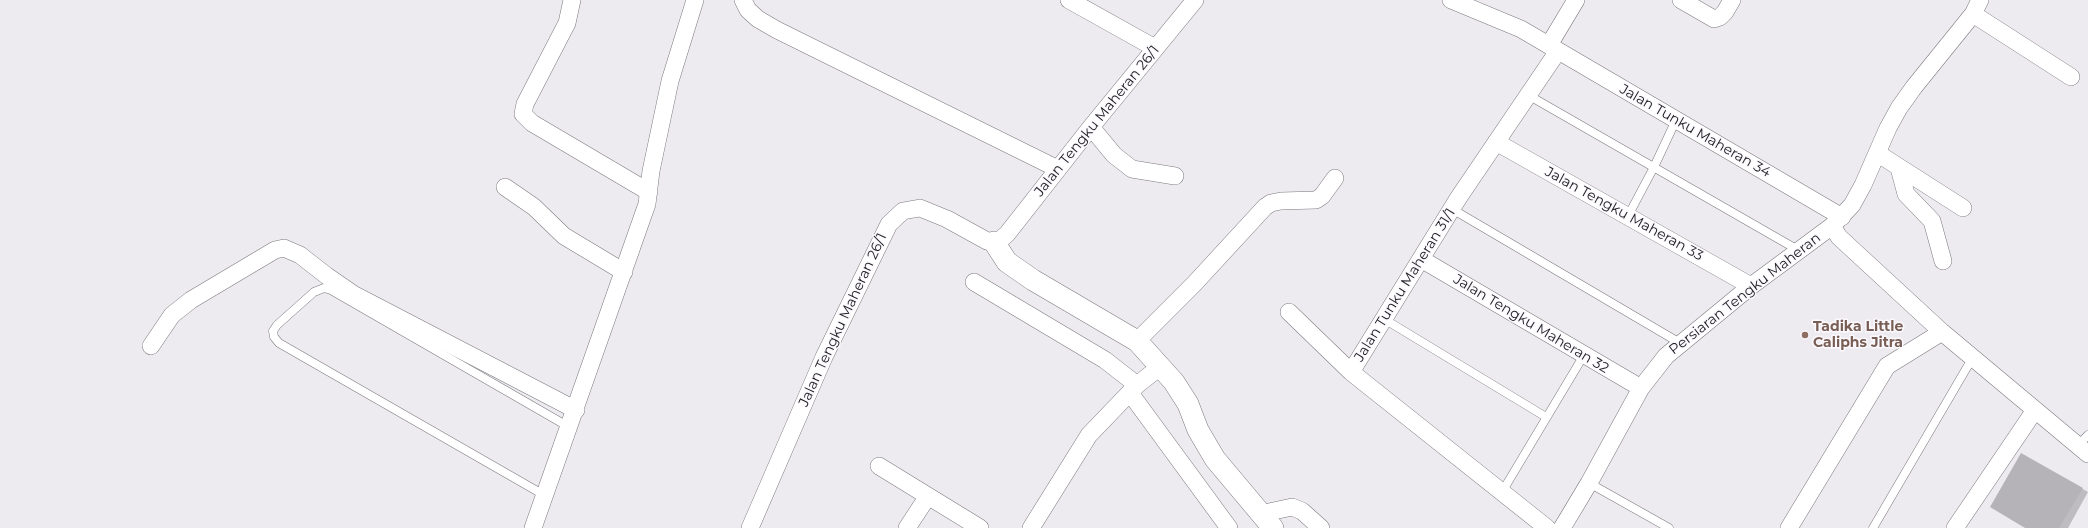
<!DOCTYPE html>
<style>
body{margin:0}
canvas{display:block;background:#eeebf0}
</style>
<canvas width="2088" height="528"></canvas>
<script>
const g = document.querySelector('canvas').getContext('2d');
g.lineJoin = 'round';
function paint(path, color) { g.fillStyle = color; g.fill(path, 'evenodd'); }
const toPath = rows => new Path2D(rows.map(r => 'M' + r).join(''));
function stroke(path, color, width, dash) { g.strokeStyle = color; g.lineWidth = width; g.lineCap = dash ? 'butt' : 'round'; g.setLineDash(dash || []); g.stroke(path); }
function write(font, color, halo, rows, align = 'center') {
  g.font = font + ' Montserrat,sans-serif'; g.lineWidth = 3; g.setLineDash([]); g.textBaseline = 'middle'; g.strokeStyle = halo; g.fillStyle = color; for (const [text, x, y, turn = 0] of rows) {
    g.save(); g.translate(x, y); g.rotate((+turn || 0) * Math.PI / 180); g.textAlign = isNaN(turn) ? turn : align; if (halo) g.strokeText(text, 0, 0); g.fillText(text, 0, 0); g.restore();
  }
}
const shadow = toPath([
 [2021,454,2088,492,2068,528,2028,528]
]);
const building = toPath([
 [2021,453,2083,488,2059,528,2025,528,1990,507]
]);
const service = toPath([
 [1528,95,1798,250],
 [1452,209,1680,343],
 [1628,216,1654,167,1676,120],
 [1384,319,1546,417],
 [2078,445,2088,435],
 [1589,483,1669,528],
 [1502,492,1584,355],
 [544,495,279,343,274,337,273,331,277,325,314,292,324,288,331,290,569,427],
 [1873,528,1973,357]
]);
const minor = toPath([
 [572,0,567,23,525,104,523,114,532,123,649,192],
 [743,0,748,10,758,19,777,30,1058,169],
 [1069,0,1155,48],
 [1451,0,1521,29,1842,217],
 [1681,0,1714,19,1720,17,1725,12,1732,0],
 [1973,14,2071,77],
 [1549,45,1576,0],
 [1091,127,1114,155,1132,169,1175,176],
 [1496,142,1751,286],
 [1877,153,1963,208],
 [1899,168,1906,194,1932,221,1943,261],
 [505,187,534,207,564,236,624,272],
 [1832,226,1839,237,1942,332,2088,454],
 [1421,259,1641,388],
 [974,282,1105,360,1137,385],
 [1289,312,1351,372,1547,528],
 [1137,341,1194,284,1265,207,1271,203,1281,201,1316,200,1322,196,1335,178],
 [151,346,172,315,191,300,275,250,284,248,300,255,327,276,353,294,576,410],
 [1351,372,1459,197,1558,51],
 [1130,393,1229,528],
 [879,466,980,528],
 [1260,514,1292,507,1302,511,1321,528],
 [533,528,647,204,651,171,670,81,695,0],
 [750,528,824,357,889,224,903,211,920,208,947,219,987,241,994,242,1000,240,1007,234,1091,127,1195,0],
 [907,528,928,496],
 [1031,528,1089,435,1137,385,1161,366],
 [1562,528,1589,483,1641,388,1666,356,1751,286,1832,226,1852,205,1863,185,1888,128,1899,108,1914,87,1973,14,1980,0],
 [1789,528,1887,366,1942,332],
 [1955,528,2035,410]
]);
const tertiary = toPath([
 [994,242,1007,262,1033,280,1137,341,1174,382,1188,404,1198,430,1215,459,1273,528]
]);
const markers = [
 [1805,335,4,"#8d6e63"]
];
const streetNames = [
 ["Jalan Tengku Maheran 26/1",1097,121,-51],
 ["Jalan Tunku Maheran 34",1695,131,30],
 ["Jalan Tengku Maheran 33",1624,214,29],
 ["Jalan Tunku Maheran 31/1",1405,285,-58],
 ["Persiaran Tengku Maheran",1745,294,-38],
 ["Jalan Tengku Maheran 26/1",843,320,-65],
 ["Jalan Tengku Maheran 32",1531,324,31]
];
const educationNames = [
 ["Tadika Little",1813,327],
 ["Caliphs Jitra",1813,343]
];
paint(shadow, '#0003');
paint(building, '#b6b3b8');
stroke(service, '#7b797e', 9);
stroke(minor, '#7b797e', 18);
stroke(tertiary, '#7b797e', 22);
stroke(service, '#fff', 8);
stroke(minor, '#fff', 17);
stroke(tertiary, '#fff', 21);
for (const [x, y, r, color] of markers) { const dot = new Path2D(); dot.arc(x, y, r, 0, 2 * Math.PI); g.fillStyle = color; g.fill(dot); stroke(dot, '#fbf9fe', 1.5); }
write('14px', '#212022', '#fbf9fe', streetNames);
write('bold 14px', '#785e54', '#fbf9fe', educationNames, 'left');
</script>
